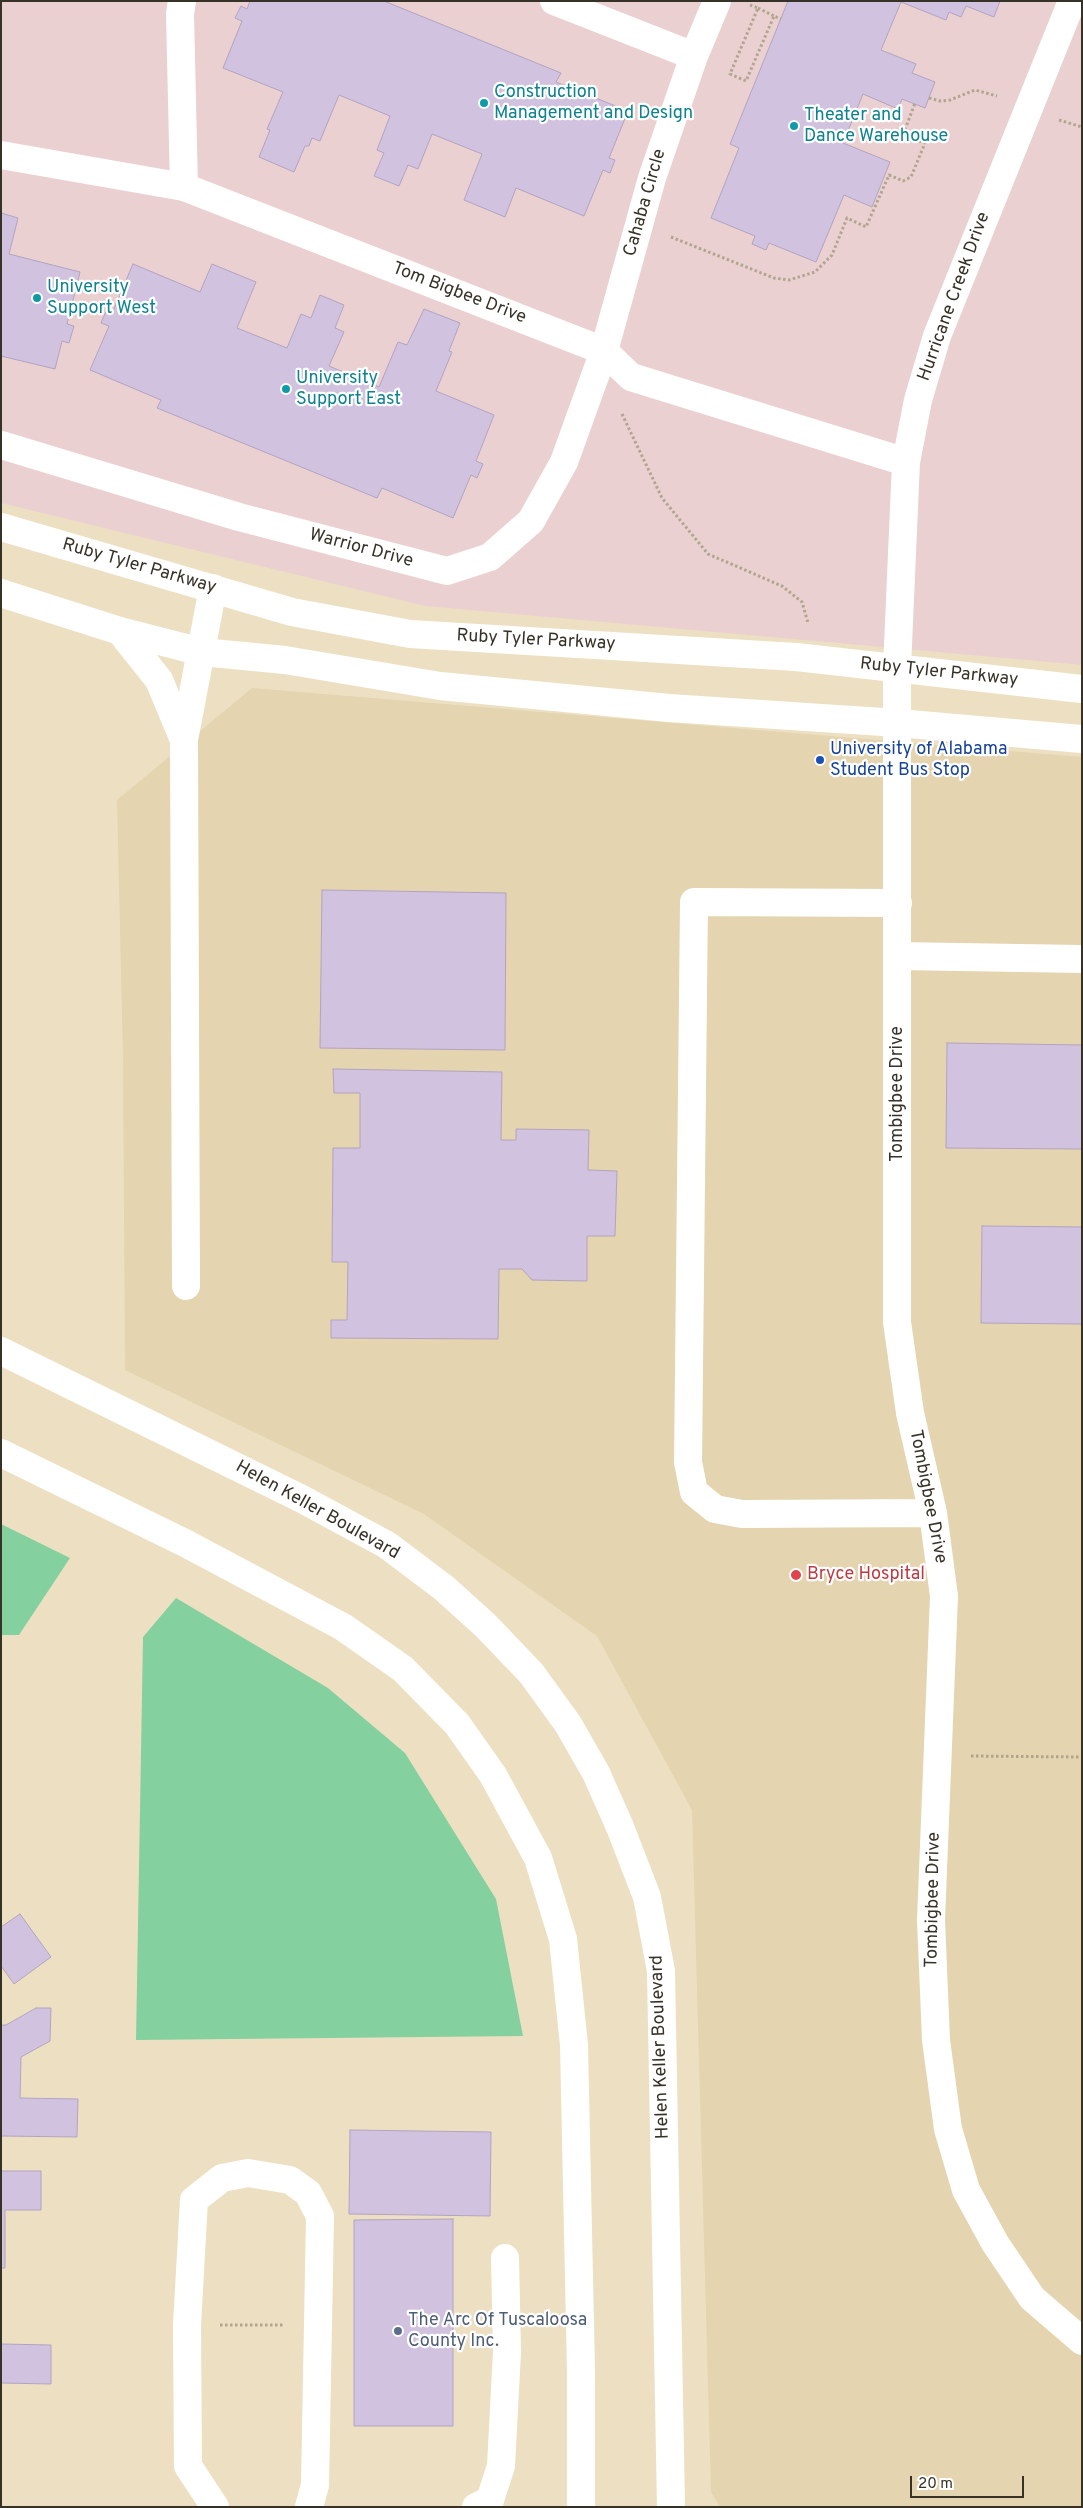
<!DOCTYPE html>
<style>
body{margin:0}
#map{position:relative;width:1083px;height:2508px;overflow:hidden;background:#ede0c2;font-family:Overpass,sans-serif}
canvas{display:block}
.frame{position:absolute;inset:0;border:2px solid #373227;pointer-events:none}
.scale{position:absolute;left:910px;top:2476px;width:114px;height:22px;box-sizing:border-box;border:2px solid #373227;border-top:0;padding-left:6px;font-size:15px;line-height:18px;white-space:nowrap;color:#373227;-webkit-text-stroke:4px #fff;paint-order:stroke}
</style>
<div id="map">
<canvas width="1083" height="2508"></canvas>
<div class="frame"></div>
<div class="scale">20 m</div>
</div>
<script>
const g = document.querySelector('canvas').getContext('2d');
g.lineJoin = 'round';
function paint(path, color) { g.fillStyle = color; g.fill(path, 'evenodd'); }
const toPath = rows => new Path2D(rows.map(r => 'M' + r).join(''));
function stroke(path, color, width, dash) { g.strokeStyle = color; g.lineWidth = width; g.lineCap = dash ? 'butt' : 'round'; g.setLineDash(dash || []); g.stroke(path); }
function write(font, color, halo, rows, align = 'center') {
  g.font = font + ' Overpass,sans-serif'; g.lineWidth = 4.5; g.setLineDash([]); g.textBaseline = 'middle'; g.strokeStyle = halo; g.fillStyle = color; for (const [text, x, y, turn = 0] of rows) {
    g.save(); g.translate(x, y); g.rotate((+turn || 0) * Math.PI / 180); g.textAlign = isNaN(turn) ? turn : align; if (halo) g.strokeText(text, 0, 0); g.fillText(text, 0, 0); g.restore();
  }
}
const built = toPath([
 [252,688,1082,757,1082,2507,720,2507,711,2492,692,1810,597,1636,424,1514,125,1370,123,1056,117,800]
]);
const education = toPath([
 [1,1,1082,1,1082,665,425,606,1,503]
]);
const green = toPath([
 [1,1524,70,1558,19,1635,1,1635],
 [176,1598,328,1688,405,1753,496,1899,523,2036,136,2040,143,1637]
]);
const building = toPath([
 [250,1,384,1,561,73,556,82,628,111,609,158,615,160,610,173,603,170,584,216,516,188,505,217,464,200,482,154,432,134,418,169,408,165,399,186,374,176,384,153,377,150,390,116,339,95,320,141,312,138,309,146,305,146,294,172,259,157,270,130,267,129,283,92,223,68,242,21,235,18,241,6,247,9,250,1],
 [788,1,1000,1,994,17,966,6,961,17,949,12,946,20,901,2,881,50,916,64,912,73,935,82,925,108,902,99,898,109,863,94,843,143,890,162,872,207,844,195,816,262,769,243,766,250,752,244,755,236,711,218,739,148,730,144,788,1],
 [1,213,18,218,9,254,80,272,67,324,74,326,69,343,62,341,55,369,1,356,1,213],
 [133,264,200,292,212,264,256,282,237,328,287,348,301,314,311,318,320,295,344,305,335,328,344,332,329,366,379,387,398,342,407,345,424,309,460,323,449,351,452,352,436,391,494,415,476,461,483,464,477,478,471,475,453,518,382,488,377,498,157,408,161,400,90,370,109,326,101,323,107,309,113,311,133,264],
 [322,890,506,893,505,1050,320,1048,322,890],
 [947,1043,1082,1045,1082,1149,946,1148,947,1043],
 [333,1069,502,1072,501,1140,516,1140,516,1129,589,1130,588,1170,617,1171,615,1236,587,1236,587,1281,532,1280,522,1269,499,1269,498,1339,331,1338,331,1320,347,1320,348,1262,332,1262,333,1148,360,1148,360,1093,334,1093,333,1069],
 [982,1226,1082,1227,1082,1324,981,1323,982,1226],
 [20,1914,51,1957,14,1984,1,1966,1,1927,20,1914],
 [36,2008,51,2008,50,2041,21,2057,20,2098,78,2099,77,2137,1,2136,1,2025,6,2025,36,2008],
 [350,2130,491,2132,490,2216,349,2214,350,2130],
 [1,2171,41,2171,41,2210,5,2210,5,2268,1,2268,1,2171],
 [453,2219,453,2426,354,2426,354,2220,453,2219],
 [1,2344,51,2345,51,2384,1,2383,1,2344]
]);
const path = toPath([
 [750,5,758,8,730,74,746,81,774,16,781,19],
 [758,8,774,16],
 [929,98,940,101,950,100,975,90,997,96],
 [1059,120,1082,127],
 [671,237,774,278,789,280,815,272,832,255,847,218,866,227,889,175,903,181,911,177,925,143,903,135,915,103],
 [622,414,662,498,708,554,782,586,802,602,808,623],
 [971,1756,1082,1757],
 [220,2325,284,2325]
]);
const minor = toPath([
 [182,1,180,14,184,187],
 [554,1,694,56],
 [1072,1,937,336,918,400,906,462,897,668,897,1322,910,1413,933,1513,944,1596,931,1920,936,2040,948,2129,966,2190,995,2243,1032,2298,1082,2341],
 [1,155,184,187,604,351,631,377,906,462],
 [1,445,239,517,447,571,490,557,531,521,564,462,604,351,652,178,694,56,717,1],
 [1,527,292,612,410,634,796,657,1082,689],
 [1,593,120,631,202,652,285,660,440,686,669,708,898,723,1082,739],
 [120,631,159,680,184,740],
 [898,903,694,902,688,1462,694,1492,715,1509,742,1514,933,1513],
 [898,956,1082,959],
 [186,1286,184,740,213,588],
 [1,1351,302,1499,387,1545,444,1588,485,1625,531,1673,568,1724,596,1773,620,1827,647,1897,661,1971,671,2507],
 [1,1453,185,1543,343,1627,403,1669,457,1724,493,1775,538,1858,563,1939,574,2045,581,2371,581,2507],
 [215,2507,188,2466,187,2325,194,2200,222,2178,248,2173,290,2180,308,2193,320,2216,315,2485,309,2507],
 [476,2507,490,2500,501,2466,507,2352,505,2258]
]);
const markers = [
 [484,103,5,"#0f9aa8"],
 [794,126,5,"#0f9aa8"],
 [37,298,5,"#0f9aa8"],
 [286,389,5,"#0f9aa8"],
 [820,760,5,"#1a4fb4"],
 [796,1575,6,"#e0444e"],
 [398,2331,5,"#5c6f8a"]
];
const cultureNames = [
 ["Construction",494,93],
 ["Management and Design",494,114],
 ["Theater and",804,116],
 ["Dance Warehouse",804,137],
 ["University",47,288],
 ["Support West",47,309],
 ["University",296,379],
 ["Support East",296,400]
];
const streetNames = [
 ["Cahaba Circle",646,203,-74],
 ["Tom Bigbee Drive",459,294,21],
 ["Hurricane Creek Drive",955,297,-70],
 ["Warrior Drive",361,549,15],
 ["Ruby Tyler Parkway",139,567,16],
 ["Ruby Tyler Parkway",536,641,3],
 ["Ruby Tyler Parkway",939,673,6],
 ["Tombigbee Drive",898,1094,-90],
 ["Tombigbee Drive",927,1497,79],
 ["Helen Keller Boulevard",317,1511,29],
 ["Tombigbee Drive",934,1900,-89],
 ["Helen Keller Boulevard",661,2047,-92]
];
const transitNames = [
 ["University of Alabama",830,750],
 ["Student Bus Stop",830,771]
];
const healthNames = [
 ["Bryce Hospital",807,1575]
];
const serviceNames = [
 ["The Arc Of Tuscaloosa",408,2321],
 ["County Inc.",408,2342]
];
paint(built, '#e4d4af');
paint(education, '#ebd0d1');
paint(green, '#84d09f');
paint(building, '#d1c3e0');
stroke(building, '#b2a4c0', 1);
stroke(path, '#b0a68e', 3, [2.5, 2.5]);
stroke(minor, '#fff', 28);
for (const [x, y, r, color] of markers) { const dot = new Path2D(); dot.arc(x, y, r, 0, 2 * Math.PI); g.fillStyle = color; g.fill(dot); stroke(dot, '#fff', 2); }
write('18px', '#0d838f', '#fff', cultureNames, 'left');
write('18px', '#373227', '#fff', streetNames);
write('18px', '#164399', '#fff', transitNames, 'left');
write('18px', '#be3a42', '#fff', healthNames, 'left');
write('18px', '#4e5e75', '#fff', serviceNames, 'left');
</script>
